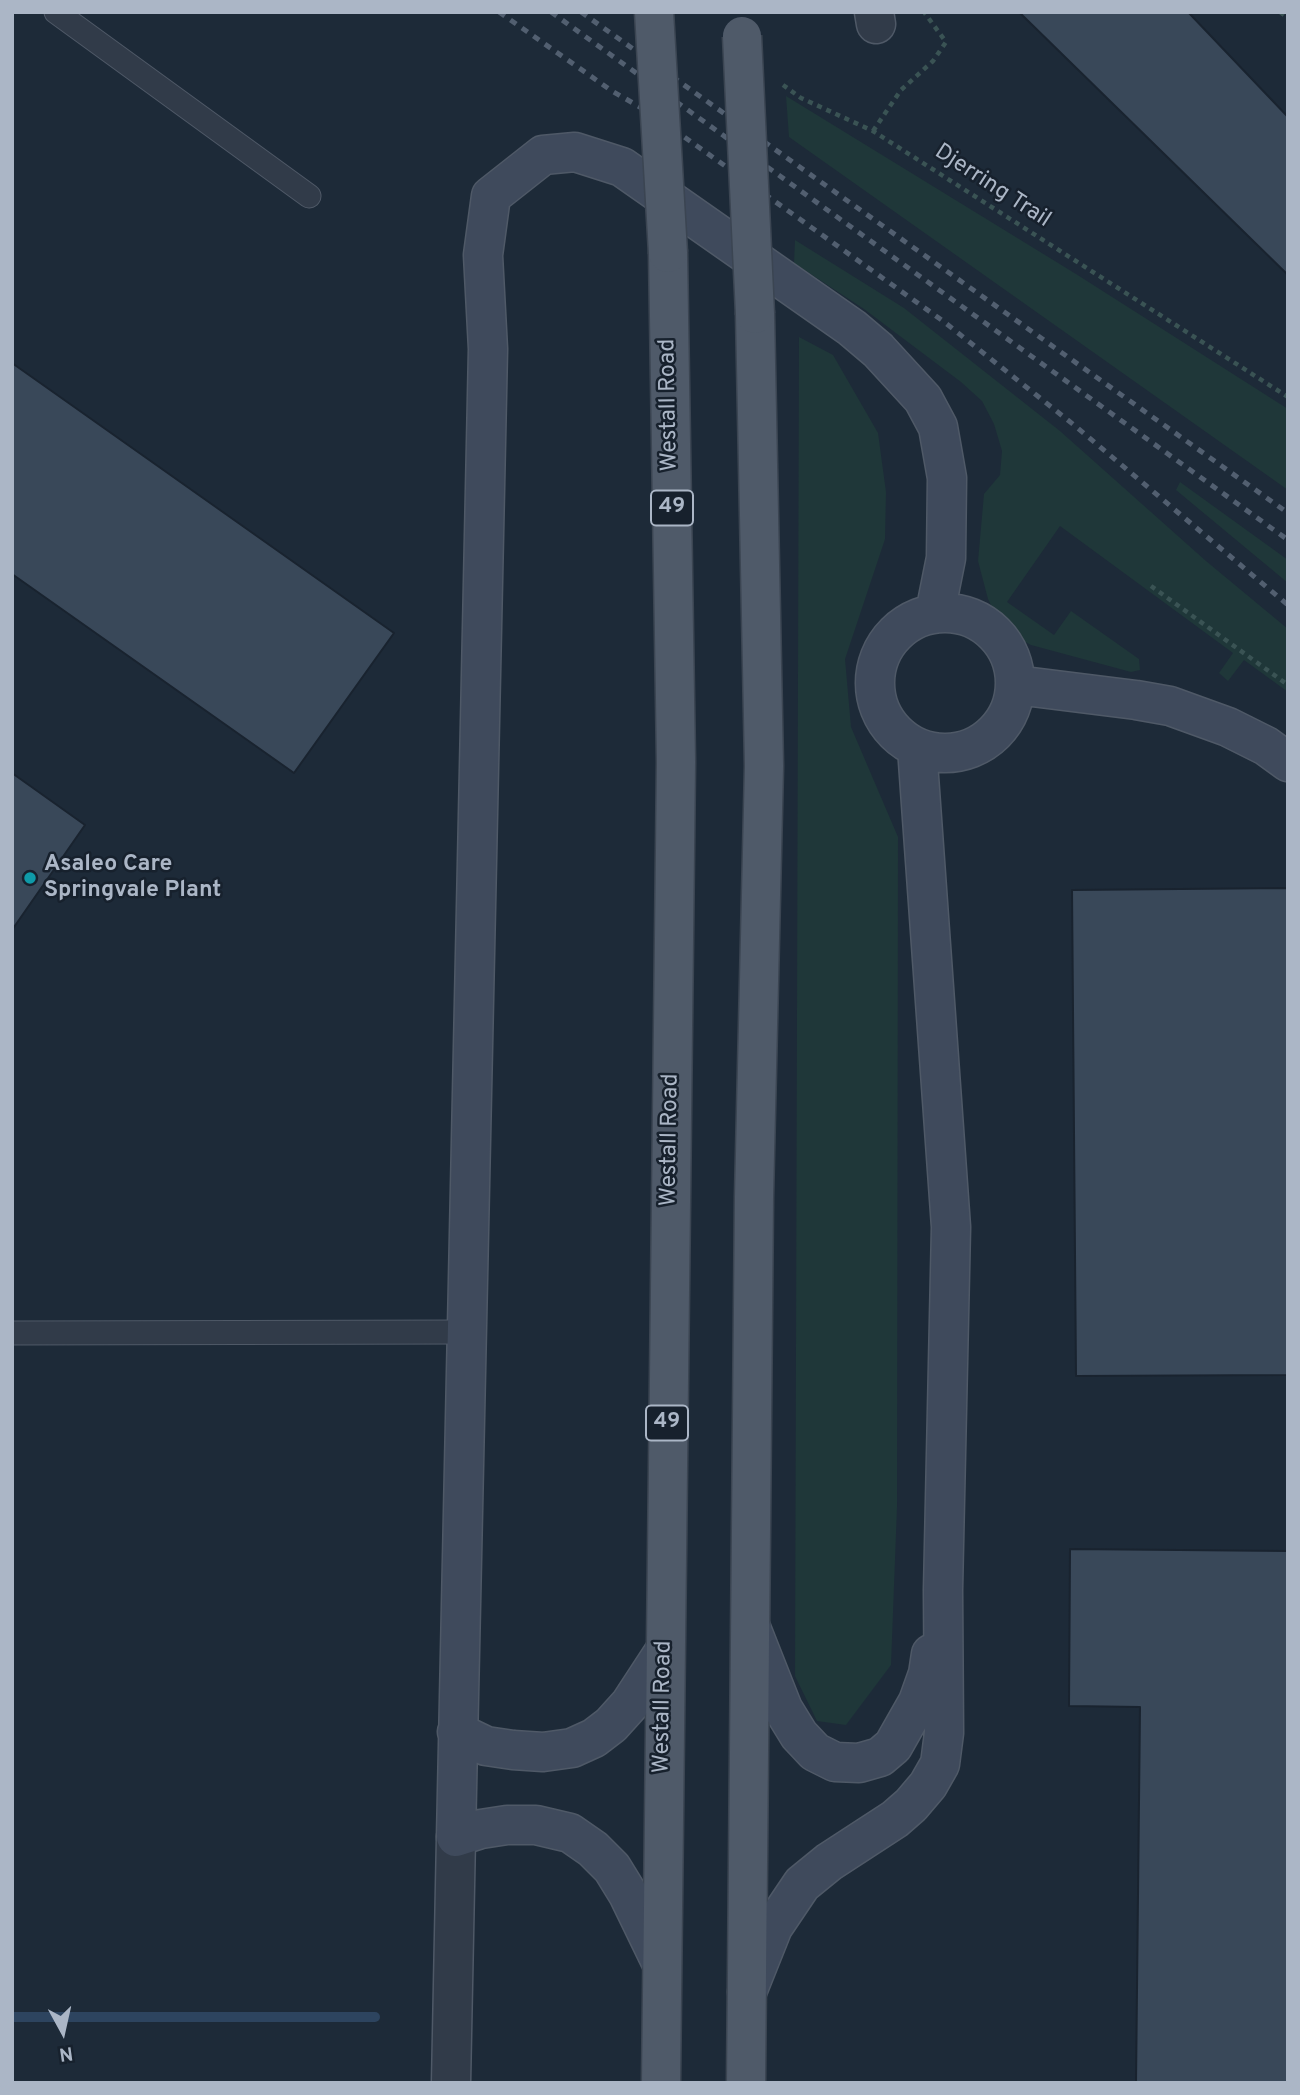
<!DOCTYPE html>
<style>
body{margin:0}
#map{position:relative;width:1300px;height:2095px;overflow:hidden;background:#1d2a38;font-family:Overpass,sans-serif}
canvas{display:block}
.frame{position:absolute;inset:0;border:14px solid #abb6c6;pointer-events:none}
.north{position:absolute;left:28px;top:1997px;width:70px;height:70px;-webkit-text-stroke:5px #17212d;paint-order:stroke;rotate:172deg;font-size:19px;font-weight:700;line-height:28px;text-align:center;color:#abb6c6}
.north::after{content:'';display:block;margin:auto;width:24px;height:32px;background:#abb6c6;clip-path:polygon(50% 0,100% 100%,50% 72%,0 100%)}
</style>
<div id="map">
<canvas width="1300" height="2095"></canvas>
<div class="frame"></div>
<div class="north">N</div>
</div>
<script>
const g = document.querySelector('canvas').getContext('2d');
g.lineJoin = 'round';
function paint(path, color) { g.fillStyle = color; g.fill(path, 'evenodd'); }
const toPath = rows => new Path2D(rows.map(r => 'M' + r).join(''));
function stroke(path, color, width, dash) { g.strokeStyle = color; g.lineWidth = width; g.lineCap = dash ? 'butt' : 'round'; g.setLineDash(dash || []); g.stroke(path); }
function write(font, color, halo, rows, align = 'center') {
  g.font = font + ' Overpass,sans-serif'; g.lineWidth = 5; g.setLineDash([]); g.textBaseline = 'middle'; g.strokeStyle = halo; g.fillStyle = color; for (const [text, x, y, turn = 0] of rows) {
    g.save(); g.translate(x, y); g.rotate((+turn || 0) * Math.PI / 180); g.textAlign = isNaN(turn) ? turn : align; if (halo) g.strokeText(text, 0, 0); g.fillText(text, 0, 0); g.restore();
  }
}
const green = toPath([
 [786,96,1076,274,1288,409,1288,490,789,137],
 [795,240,904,308,1060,431,1206,561,1288,629,1288,692,1244,660,1228,681,1219,673,1233,653,1060,526,1007,602,1054,635,1071,611,1139,659,1140,670,1131,672,1031,645,1004,631,988,599,978,561,984,494,1000,475,1002,451,994,424,982,401,961,382,864,309,794,263],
 [799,337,833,355,878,433,886,492,885,539,845,659,851,727,898,837,897,1507,891,1665,846,1725,817,1721,795,1676],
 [1180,482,1288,560,1288,583,1176,490]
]);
const stream = toPath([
 [12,2017,375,2017]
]);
const building = toPath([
 [1019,12,1188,12,1288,117,1288,275,1019,12],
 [12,363,394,633,294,773,12,574,12,363],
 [12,773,85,825,12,930,12,773],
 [1288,888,1288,1375,1076,1376,1072,890,1288,888],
 [1070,1549,1288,1551,1288,2083,1136,2083,1140,1707,1069,1706,1070,1549]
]);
const path = toPath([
 [1280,12,1288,18],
 [783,85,801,98,873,131,1288,397],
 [873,131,901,90,933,61,946,42,924,12],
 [1151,586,1288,685]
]);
const service = toPath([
 [56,12,309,196],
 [12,1333,466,1332]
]);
const minor = toPath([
 [874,12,876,24],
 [451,2083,456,1837]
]);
const secondary = toPath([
 '875 683a70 70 0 1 1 140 0a70 70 0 1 1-140 0Z',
 [1016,685,1136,700,1170,706,1228,727,1266,746,1288,762],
 [751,1628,783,1709,799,1735,815,1752,835,1762,859,1763,880,1757,893,1746,918,1702,928,1674,931,1654],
 [457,1732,486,1746,513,1750,543,1752,572,1748,594,1738,611,1725,630,1704,664,1652],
 [661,1962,628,1894,612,1868,593,1849,570,1833,536,1825,507,1825,481,1829,456,1837,488,349,483,255,491,196,543,155,575,152,622,167,852,328,878,350,923,399,938,427,947,478,946,558,935,613],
 [747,1992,773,1927,802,1884,829,1862,895,1819,911,1805,928,1785,940,1764,944,1733,943,1590,951,1227,917,748]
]);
const primary = toPath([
 [661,2083,676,762,668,253],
 [746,2083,754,1197,764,766,755,314]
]);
const rail = toPath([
 [499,12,612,91,652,114,943,321,1074,425,1288,605],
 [551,12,1288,540],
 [581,12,1288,513]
]);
const primaryBridge = toPath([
 [654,12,668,253],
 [742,36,755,314]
]);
const markers = [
 [30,878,7,"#0f9aa8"]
];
const shields = [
 [672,508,42],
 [667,1423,42]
];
const shieldNames = [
 ["49",672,508],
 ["49",667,1423]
];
const streetNames = [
 ["Djerring Trail",992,187,33],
 ["Westall Road",670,405,-91],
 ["Westall Road",671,1140,-89],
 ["Westall Road",664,1707,-89]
];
const poiNames = [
 ["Asaleo Care",44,865],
 ["Springvale Plant",44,891]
];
paint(green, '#1f3739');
stroke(stream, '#2d445f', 10);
paint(building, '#394859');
stroke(building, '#19232f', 2);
stroke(service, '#4f5967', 25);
stroke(minor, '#4f5967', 41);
stroke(secondary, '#4f5967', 41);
stroke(primary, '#3b4552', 41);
stroke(path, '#3a5354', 4.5, [5, 5]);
stroke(service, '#313b49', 23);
stroke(minor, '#313b49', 38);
stroke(secondary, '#3f4a5c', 38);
stroke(primary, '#4f5a69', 38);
stroke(rail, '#525f70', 5, [7, 7]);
stroke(primaryBridge, '#3b4552', 41, []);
stroke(primaryBridge, '#4f5a69', 38);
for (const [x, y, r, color] of markers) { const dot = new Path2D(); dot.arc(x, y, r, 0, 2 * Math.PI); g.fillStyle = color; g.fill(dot); stroke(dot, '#17212d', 2.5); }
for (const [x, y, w] of shields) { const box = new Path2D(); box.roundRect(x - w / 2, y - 17.5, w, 35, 5); g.fillStyle = '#17212d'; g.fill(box); stroke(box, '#abb6c6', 2); }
write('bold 21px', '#abb6c6', null, shieldNames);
write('23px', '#abb6c6', '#17212d', streetNames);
write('bold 23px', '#abb6c6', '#17212d', poiNames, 'left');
</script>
